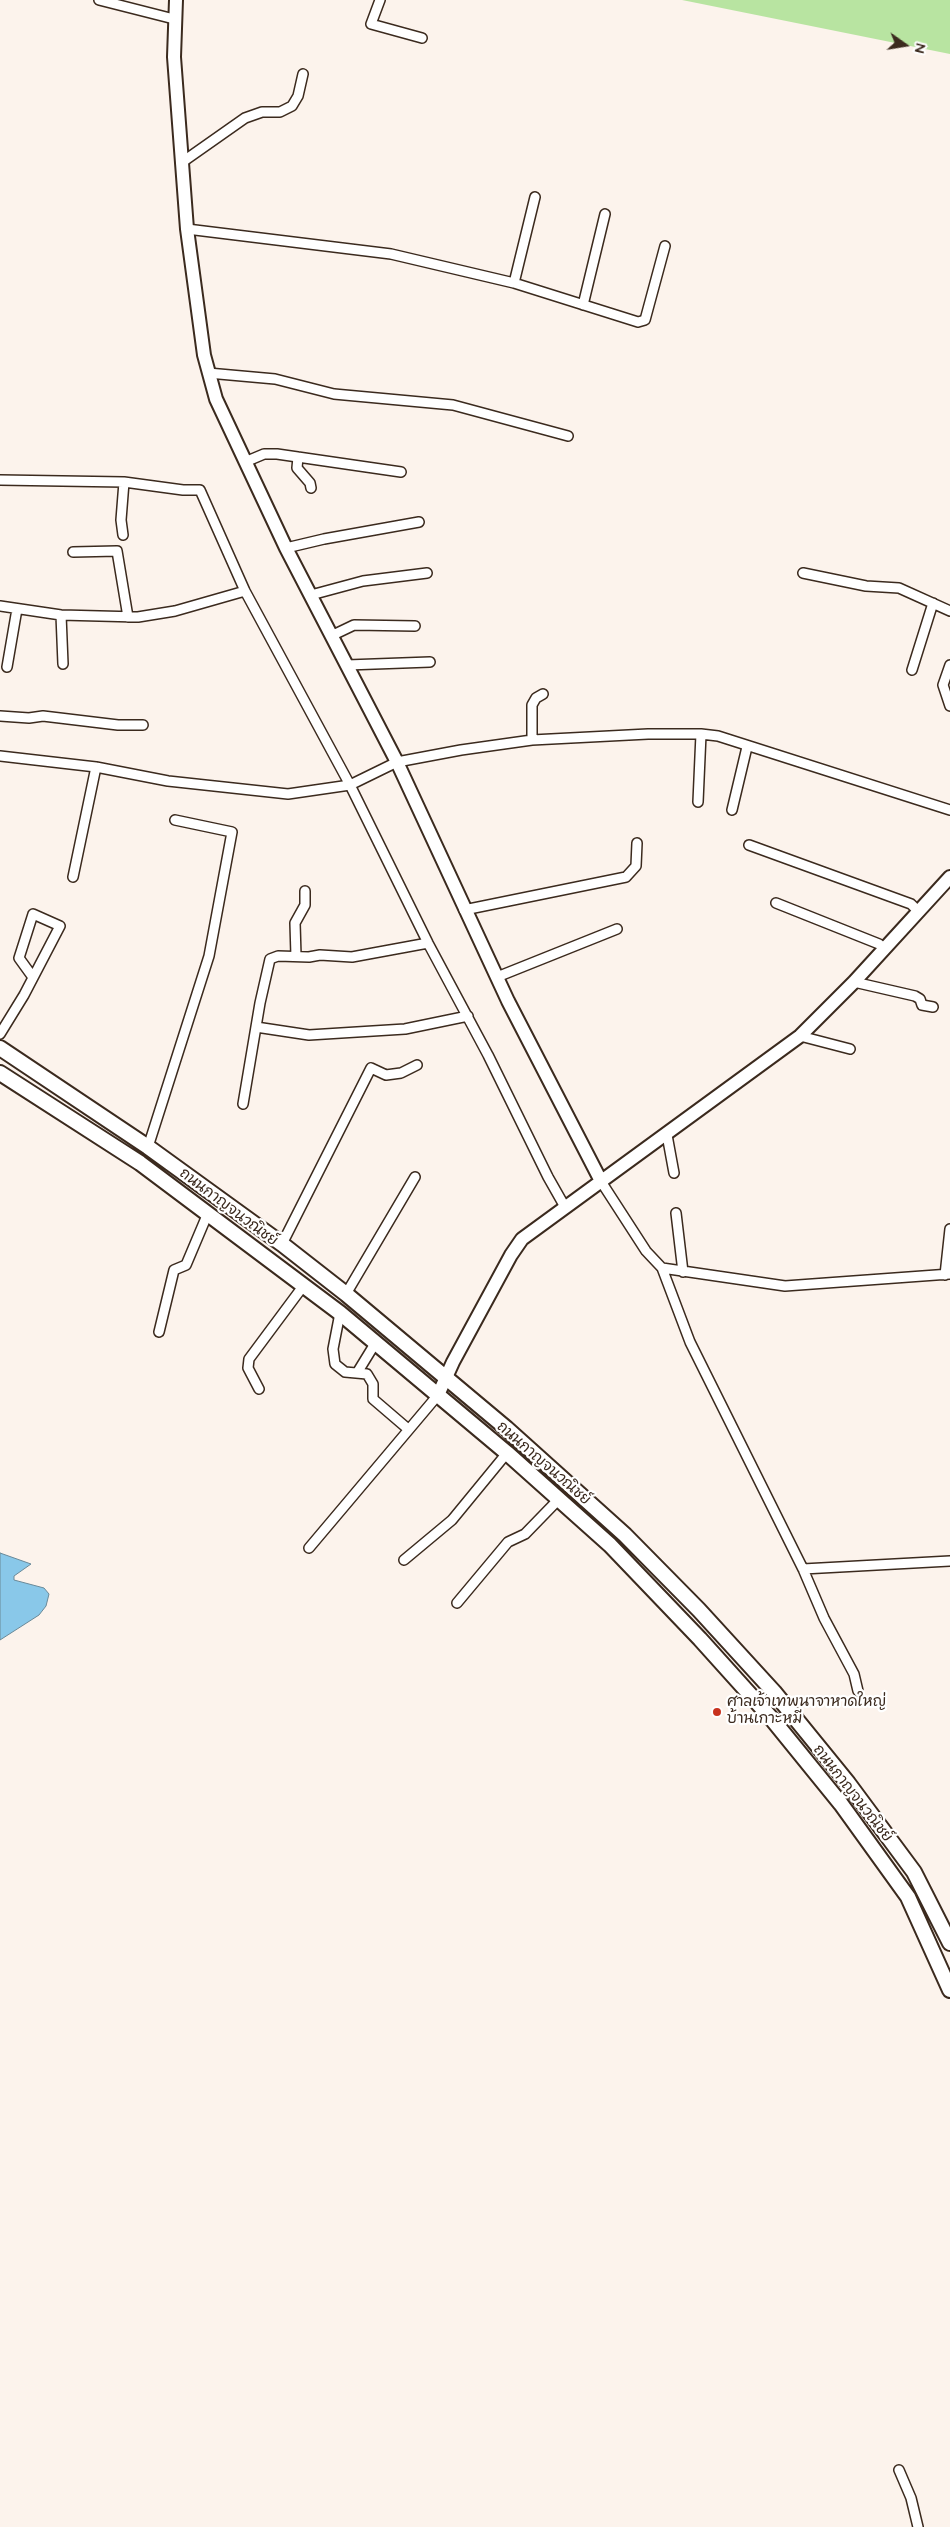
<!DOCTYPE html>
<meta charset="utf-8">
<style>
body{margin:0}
#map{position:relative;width:950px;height:2527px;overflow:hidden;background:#fcf3ec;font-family:"Architects Daughter",sans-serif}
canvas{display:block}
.north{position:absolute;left:880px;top:20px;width:50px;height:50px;-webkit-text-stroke:4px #fff;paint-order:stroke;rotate:103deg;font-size:14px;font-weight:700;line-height:20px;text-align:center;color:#3b2a1e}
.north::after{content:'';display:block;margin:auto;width:18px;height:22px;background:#3b2a1e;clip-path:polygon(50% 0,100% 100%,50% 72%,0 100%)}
</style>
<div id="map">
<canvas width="950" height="2527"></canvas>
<div class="north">N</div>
</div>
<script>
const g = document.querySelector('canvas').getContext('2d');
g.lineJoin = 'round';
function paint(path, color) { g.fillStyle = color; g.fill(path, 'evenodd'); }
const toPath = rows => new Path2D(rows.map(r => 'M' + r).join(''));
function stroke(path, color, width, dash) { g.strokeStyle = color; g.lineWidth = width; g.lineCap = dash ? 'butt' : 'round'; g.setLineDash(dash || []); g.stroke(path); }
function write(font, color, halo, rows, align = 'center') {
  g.font = font + ' "Architects Daughter","Playpen Sans Thai",sans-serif'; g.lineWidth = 4.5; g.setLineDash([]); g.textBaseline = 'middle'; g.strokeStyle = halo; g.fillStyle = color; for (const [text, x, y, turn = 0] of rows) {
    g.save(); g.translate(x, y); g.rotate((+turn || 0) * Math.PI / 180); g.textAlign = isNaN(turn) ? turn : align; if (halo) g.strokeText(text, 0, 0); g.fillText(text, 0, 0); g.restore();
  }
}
const green = toPath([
 [682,0,950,0,950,54]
]);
const water = toPath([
 [0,1553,31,1564,14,1576,14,1580,44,1588,49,1594,46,1606,39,1615,0,1640,0,1553]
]);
const street = toPath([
 [99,0,174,19],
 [380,0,371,24,422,38],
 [181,163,245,118,262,112,280,112,292,106,298,96,303,74],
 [187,229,391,254,514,283,638,322,645,320,665,246],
 [514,283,535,197],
 [583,305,605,214],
 [208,373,275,379,334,394,453,405,568,436],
 [298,457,297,468,310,483,311,488],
 [245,462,264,454,277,454,401,472],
 [0,480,124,482,183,490,200,490,245,591,350,785,428,943,488,1055,548,1177,565,1207],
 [123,535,121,520,124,482],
 [286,548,324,539,419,522],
 [73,552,117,551,128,617],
 [803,573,866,586,899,588,950,611],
 [311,595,363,581,427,573],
 [0,606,61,615,138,617,175,611,245,591],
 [61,615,63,664],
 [331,636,354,625,415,626],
 [347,665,430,662],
 [950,665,943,685,950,706],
 [7,667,17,609],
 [912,670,933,603],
 [0,716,29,718,43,716,118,725,143,725],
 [532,740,532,705,536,698,543,694],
 [0,756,96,767,168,781,288,794,350,785,397,762,461,750,532,740,648,734,701,734,718,736,950,810],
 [698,802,701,734],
 [732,810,747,747],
 [749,845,911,904,918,911],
 [73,877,96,767],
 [776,903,879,944,884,948],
 [464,910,626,877,636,866,637,843],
 [296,956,295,923,305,905,305,891],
 [497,977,617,929],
 [854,982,915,996,920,999,922,1005,933,1007],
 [256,1027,309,1035,405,1029,468,1016],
 [0,1034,24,995,60,926,33,914,19,958,32,976],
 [800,1036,850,1049],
 [243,1104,260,1003,270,959,278,956,309,957,320,955,352,957,428,943],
 [667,1135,674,1173],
 [148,1147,209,956,232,832,175,820],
 [602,1183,646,1251,662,1268,785,1286,950,1274],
 [676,1213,683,1272],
 [282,1244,371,1068,386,1075,401,1073,417,1065],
 [662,1268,690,1342,803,1569,824,1618,854,1674,858,1691],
 [945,1275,950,1229],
 [346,1294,415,1177],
 [340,1313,333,1349,335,1364,345,1372,367,1374,373,1384,373,1399,408,1429],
 [159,1332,174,1270,186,1265,208,1213],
 [357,1373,376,1342],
 [259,1389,248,1368,249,1359,304,1285],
 [309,1548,438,1395],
 [404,1560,452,1520,507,1453],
 [803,1569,950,1561],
 [457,1603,508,1542,525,1534,559,1499],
 [899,2470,911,2498,918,2527]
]);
const secondary = toPath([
 [176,0,174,57,187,229,204,355,216,399,286,548,397,762,508,1001,602,1183],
 [438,1395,453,1362,511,1255,522,1239,800,1036,854,982,950,877]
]);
const primary = toPath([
 [0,1048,148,1147,282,1244,346,1294,506,1428,625,1535,699,1610,774,1692,848,1783,914,1872,950,1943],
 [0,1073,140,1163,340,1313,507,1453,610,1545,700,1639,772,1719,841,1804,908,1897,950,1990]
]);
const markers = [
 [717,1712,5,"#c8321e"]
];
const streetNames = [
 ["ถนนกาญจนวณิชย์",228,1208,37],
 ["ถนนกาญจนวณิชย์",543,1464,41],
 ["ถนนกาญจนวณิชย์",852,1794,52]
];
const poiNames = [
 ["ศาลเจ้าเทพนาจาหาดใหญ่",727,1703],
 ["บ้านเกาะหมี",727,1720]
];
paint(green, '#b8e4a1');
paint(water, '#89c8e9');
stroke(water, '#6a8998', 1);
stroke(street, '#3b2a1e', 12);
stroke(secondary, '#3b2a1e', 16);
stroke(primary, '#3b2a1e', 18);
stroke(street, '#fff', 9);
stroke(secondary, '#fff', 12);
stroke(primary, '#fff', 14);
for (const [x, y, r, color] of markers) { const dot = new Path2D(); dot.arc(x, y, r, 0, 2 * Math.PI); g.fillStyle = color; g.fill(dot); stroke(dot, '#fff', 2); }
write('15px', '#3b2a1e', '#fff', streetNames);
write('15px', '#3b2a1e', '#fff', poiNames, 'left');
</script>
